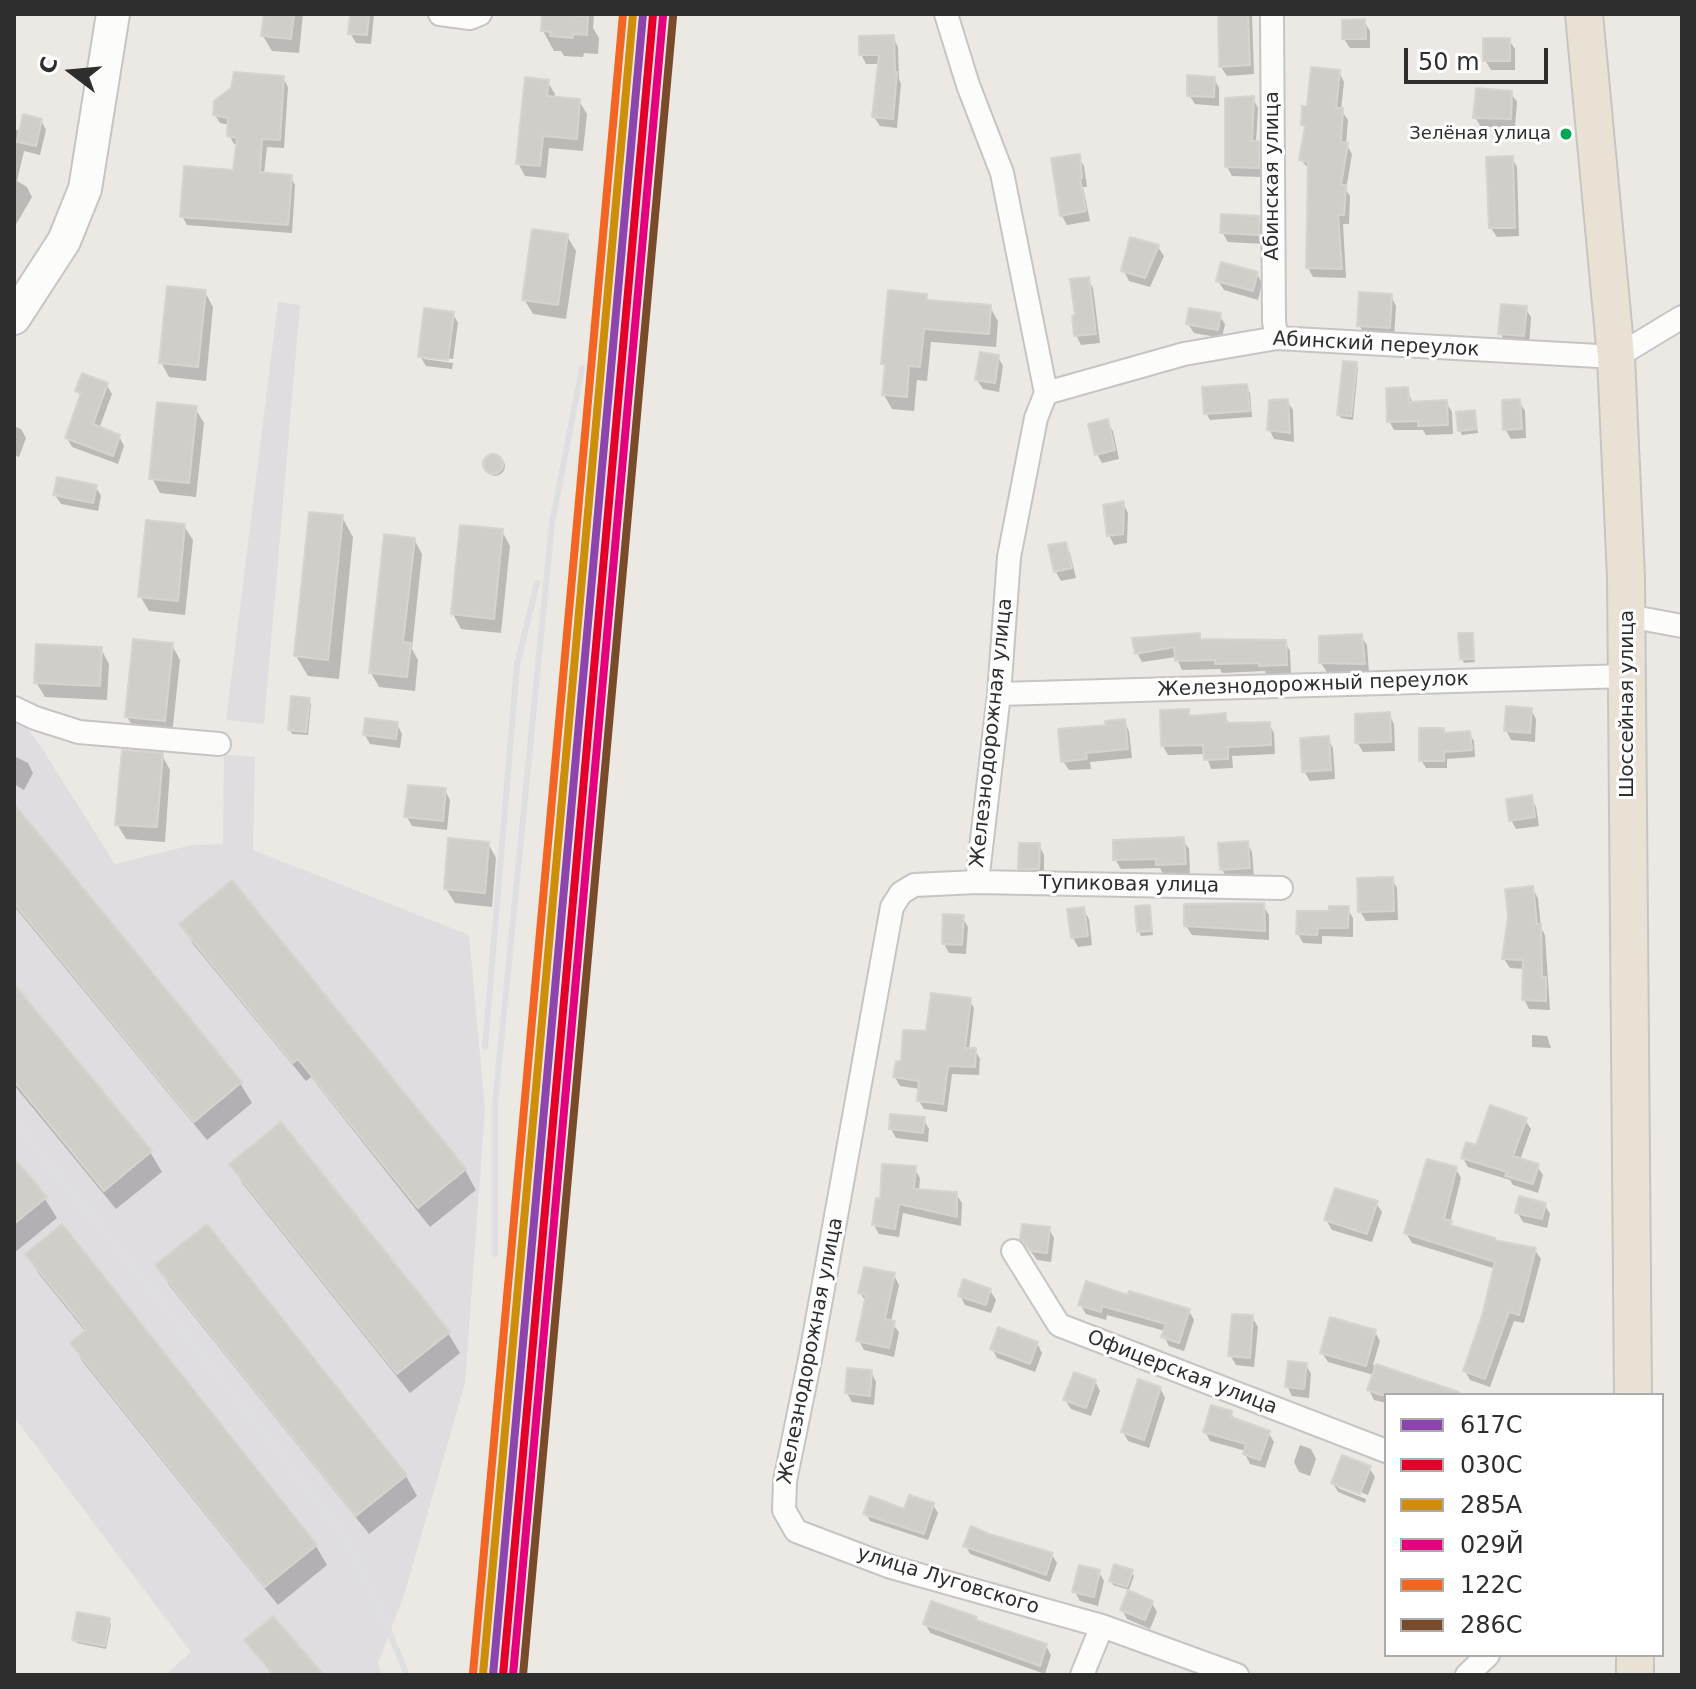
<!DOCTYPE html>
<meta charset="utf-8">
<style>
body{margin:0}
#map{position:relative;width:1696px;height:1689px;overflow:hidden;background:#ece8e4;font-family:"DejaVu Sans",sans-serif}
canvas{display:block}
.frame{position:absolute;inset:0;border:16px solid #2e2e2e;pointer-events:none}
.legend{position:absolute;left:1384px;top:1393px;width:280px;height:264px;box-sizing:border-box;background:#fff;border:2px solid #ababab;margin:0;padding:10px 14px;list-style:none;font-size:24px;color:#2e2e2e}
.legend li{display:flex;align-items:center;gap:16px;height:40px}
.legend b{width:40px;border:2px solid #ababab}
.north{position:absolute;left:32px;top:32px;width:80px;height:80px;-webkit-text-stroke:6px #fff;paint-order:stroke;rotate:286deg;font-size:22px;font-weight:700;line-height:32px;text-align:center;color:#2e2e2e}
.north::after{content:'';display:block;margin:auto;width:28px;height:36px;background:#2e2e2e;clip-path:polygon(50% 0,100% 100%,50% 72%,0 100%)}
.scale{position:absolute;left:1404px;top:48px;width:144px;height:36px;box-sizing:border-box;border:4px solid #2e2e2e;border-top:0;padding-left:10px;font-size:24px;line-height:28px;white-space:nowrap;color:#2e2e2e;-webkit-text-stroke:6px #fff;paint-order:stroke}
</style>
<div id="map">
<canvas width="1696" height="1689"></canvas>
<div class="frame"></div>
<ul class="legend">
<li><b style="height:10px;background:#8e44ad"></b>617C</li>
<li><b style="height:10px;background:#e4002b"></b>030C</li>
<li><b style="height:10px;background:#cf8e09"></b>285А</li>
<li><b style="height:10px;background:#e5007d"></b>029Й</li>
<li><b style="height:10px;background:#f26522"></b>122С</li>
<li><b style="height:10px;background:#7a4b2a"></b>286С</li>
</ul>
<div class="north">С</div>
<div class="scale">50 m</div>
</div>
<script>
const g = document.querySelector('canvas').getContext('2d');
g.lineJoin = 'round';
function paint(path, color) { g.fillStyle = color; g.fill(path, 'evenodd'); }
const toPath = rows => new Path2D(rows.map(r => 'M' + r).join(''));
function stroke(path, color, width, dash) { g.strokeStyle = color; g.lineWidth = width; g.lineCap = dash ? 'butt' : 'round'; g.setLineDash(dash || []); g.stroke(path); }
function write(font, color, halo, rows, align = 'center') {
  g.font = font + ' "DejaVu Sans",sans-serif'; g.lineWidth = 6; g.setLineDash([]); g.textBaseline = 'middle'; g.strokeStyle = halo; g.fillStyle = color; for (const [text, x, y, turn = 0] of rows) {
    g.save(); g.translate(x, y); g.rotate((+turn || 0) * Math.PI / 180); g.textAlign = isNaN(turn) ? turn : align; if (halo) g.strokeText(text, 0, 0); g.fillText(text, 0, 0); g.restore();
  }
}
const industrial = toPath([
 [278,302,300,305,264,724,226,720],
 [14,716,21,719,43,750,115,864,192,845,223,844,224,754,255,757,253,850,469,935,485,1109,465,1383,404,1595,378,1663,382,1675,165,1675,191,1652,14,1417]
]);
const shadow = toPath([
 [266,14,303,14,299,53,272,51,263,36],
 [352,14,374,14,371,44,356,43,350,33],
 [544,14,594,14,593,28,599,38,598,54,584,53,583,57,564,56,561,51,554,51,543,31],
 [1221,14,1252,14,1254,74,1227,76,1221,67],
 [1364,21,1370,31,1370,48,1350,48,1344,39],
 [893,37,898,47,899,79,901,84,897,128,880,126,874,117,880,64,866,64,861,54],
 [1509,40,1515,49,1515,70,1491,70,1485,60],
 [1339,72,1344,82,1341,110,1348,120,1346,144,1352,154,1346,190,1350,196,1349,224,1343,224,1346,278,1313,277,1308,268,1310,170,1301,160,1306,130,1303,125,1309,108],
 [283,78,288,87,284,148,267,147,264,174,290,176,295,185,292,233,187,225,182,216,235,172,238,145,234,144,229,135,230,125,220,123,215,115],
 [1214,78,1219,88,1219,106,1195,104,1189,95],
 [547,81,555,94,554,99,579,101,587,114,583,151,549,148,546,178,525,176,518,163],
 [1511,93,1517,102,1515,127,1481,127,1475,117],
 [1253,98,1258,108,1256,143,1263,152,1263,177,1232,176,1227,167],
 [41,120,46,130,40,155,24,151,17,181,27,187,32,197,14,228,14,129,21,131],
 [1078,157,1084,166,1087,187,1083,187,1090,221,1067,225,1062,216,1053,160],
 [1512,158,1517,167,1519,236,1497,237,1491,228],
 [1258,218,1264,228,1264,244,1228,242,1222,232],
 [567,236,576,251,566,319,533,314,524,299],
 [1158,247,1164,256,1150,287,1129,281,1124,271],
 [1257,274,1262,283,1258,300,1224,290,1218,281],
 [1088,279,1093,288,1100,343,1081,345,1076,335],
 [205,292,213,307,206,381,169,377,161,362],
 [926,296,930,302,990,307,998,321,996,347,931,342,927,381,917,380,914,411,892,409,884,395,886,369,883,363],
 [1391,296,1396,306,1394,337,1365,335,1359,325],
 [1525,308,1531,317,1529,345,1506,343,1500,333],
 [453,314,458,323,453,359,424,355,424,359,453,363,452,369,426,366,420,356],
 [1219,315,1225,324,1222,338,1194,333,1188,324],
 [998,357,1003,366,999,392,983,389,977,380],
 [1355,364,1358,368,1353,420,1341,418,1339,414],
 [106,384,112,394,99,429,119,436,124,446,118,464,72,447,67,438,81,398,78,391],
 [1246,386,1250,393,1252,417,1210,420,1206,413],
 [1407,389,1413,404,1446,402,1452,412,1453,434,1426,435,1423,430,1394,430,1389,421],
 [1287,401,1293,410,1294,442,1274,439,1269,429],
 [1519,401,1525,411,1526,438,1511,439,1505,429],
 [195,408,204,423,196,497,160,493,152,478],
 [1474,412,1478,433,1462,435,1460,431],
 [1107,422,1113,431,1119,459,1102,463,1097,454],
 [14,426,21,429,26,438,19,457,14,455],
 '485 466a10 10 0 1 1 20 0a10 10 0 1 1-20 0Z',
 [96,487,101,496,98,511,61,504,55,495],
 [1123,503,1128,513,1127,543,1114,545,1109,535],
 [342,517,353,537,339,679,308,676,296,656],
 [184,526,193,540,185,615,149,611,140,596],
 [502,531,510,546,501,633,461,629,453,614],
 [414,539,422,554,412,649,418,660,415,691,379,687,371,673],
 [1065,544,1070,553,1076,578,1061,581,1056,572],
 [1472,635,1475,662,1464,663,1462,659],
 [1198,636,1202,641,1285,642,1290,651,1291,674,1266,675,1265,671,1222,673,1220,669,1182,670,1176,657,1142,662,1137,653],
 [1361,636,1367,645,1369,673,1327,672,1321,663],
 [172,645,180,660,172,735,136,731,127,717],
 [101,649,109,664,107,700,45,697,36,682],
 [309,700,311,704,308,735,292,734,290,730],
 [1531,710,1536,719,1535,742,1511,740,1506,730],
 [1188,711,1192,717,1224,715,1230,725,1269,724,1274,733,1275,754,1232,756,1233,768,1211,769,1206,754,1168,755,1163,746],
 [1389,714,1394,724,1395,751,1363,752,1357,742],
 [1124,721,1129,731,1132,758,1090,762,1091,769,1069,770,1063,761],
 [397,724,402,734,400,748,370,744,365,735],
 [1443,730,1446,735,1469,733,1474,741,1475,757,1447,759,1447,768,1426,768,1421,760],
 [1328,739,1333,748,1335,779,1310,781,1304,771],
 [162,755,170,770,165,842,126,839,117,824],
 [14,756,28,763,33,773,24,790,14,784],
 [445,790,450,800,447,830,412,826,407,817],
 [1531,797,1536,807,1539,826,1516,829,1511,820],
 [14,809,240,1083,252,1103,207,1140,14,906],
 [1183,840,1189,849,1190,873,1163,874,1160,868,1121,869,1115,859],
 [488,843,496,858,492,907,455,903,446,889],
 [1247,843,1252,852,1254,877,1227,879,1222,869],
 [1039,845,1044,855,1044,878,1026,878,1020,868],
 [1392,879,1397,888,1398,920,1366,921,1360,911],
 [1532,888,1538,898,1541,928,1545,935,1550,1010,1529,1009,1524,999,1525,969,1510,968,1504,959],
 [1263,905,1269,915,1269,940,1192,935,1186,926],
 [1149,907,1153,935,1141,936,1139,932],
 [1347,908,1353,918,1353,937,1322,936,1322,944,1303,943,1298,934,1331,913],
 [1083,909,1089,919,1092,945,1078,947,1073,938],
 [962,917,968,927,966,954,949,953,944,944],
 [182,924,465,1170,476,1190,430,1227,311,1077,306,1081,193,944],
 [14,987,150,1152,162,1172,116,1209,14,1085],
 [969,1000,974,1008,969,1050,975,1050,980,1059,979,1075,952,1074,947,1112,924,1109,919,1101,921,1089,900,1086,895,1077,928,1033],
 [1532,1035,1547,1036,1551,1048,1532,1047],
 [923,1119,929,1129,928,1142,896,1138,891,1129],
 [1525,1120,1531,1129,1520,1160,1537,1166,1543,1175,1538,1193,1513,1185,1510,1180,1468,1167,1463,1158],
 [14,1161,45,1199,57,1218,14,1253],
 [231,1164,448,1333,460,1353,410,1393,243,1184],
 [914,1168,920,1178,919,1191,956,1194,962,1203,961,1226,903,1213,899,1237,879,1234,874,1225,881,1201],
 [1456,1169,1461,1178,1450,1223,1453,1228,1495,1242,1535,1250,1541,1259,1524,1323,1514,1321,1490,1387,1470,1380,1465,1371,1484,1316,1496,1269,1412,1243,1406,1233],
 [1376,1203,1382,1212,1372,1242,1332,1230,1326,1220],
 [1545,1205,1550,1214,1547,1228,1523,1222,1517,1212],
 [62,1226,316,1546,327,1565,278,1605,83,1362,72,1343,86,1332,39,1274,28,1255],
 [1049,1229,1054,1238,1051,1262,1037,1260,1022,1239],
 [158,1266,406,1476,417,1496,369,1534,169,1285],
 [894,1275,899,1285,891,1322,899,1332,894,1357,864,1350,859,1341,867,1303,860,1293],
 [990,1290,996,1300,991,1313,965,1305,960,1295],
 [1130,1297,1189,1311,1194,1320,1184,1351,1169,1346,1164,1336,1165,1331,1107,1315,1106,1320,1086,1314,1080,1304],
 [1252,1317,1258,1327,1254,1367,1236,1365,1230,1355],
 [1375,1332,1380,1341,1373,1365,1456,1395,1386,1395,1386,1403,1374,1400,1369,1390,1374,1375,1328,1362,1322,1353],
 [1037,1343,1042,1353,1035,1372,997,1358,992,1348],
 [1306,1365,1311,1374,1309,1398,1292,1396,1287,1386],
 [871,1372,876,1382,874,1405,852,1402,847,1393],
 [1095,1381,1100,1391,1091,1416,1071,1409,1065,1400],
 [1160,1388,1165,1398,1149,1448,1128,1441,1123,1432],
 [1231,1413,1236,1422,1268,1432,1274,1442,1265,1468,1250,1464,1245,1454,1246,1451,1210,1441,1205,1431],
 [1300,1445,1311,1449,1316,1459,1310,1476,1299,1472,1294,1462],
 [1369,1468,1375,1477,1368,1495,1338,1484,1338,1488,1366,1499,1365,1503,1338,1492,1333,1483],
 [933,1505,938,1513,928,1540,870,1521,866,1514,905,1512],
 [966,1546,1052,1555,1057,1563,1050,1582,970,1554],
 [1099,1572,1104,1581,1098,1606,1080,1601,1075,1592],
 [1131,1572,1134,1576,1129,1590,1113,1585,1111,1581],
 [1151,1602,1157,1612,1150,1629,1127,1619,1122,1610],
 [976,1618,979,1623,1046,1646,1051,1655,1045,1674,930,1633,925,1623],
 [108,1620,111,1624,106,1649,77,1643,74,1639],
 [247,1641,321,1675,272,1675]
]);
const building = toPath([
 [264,14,294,14,291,39,261,36,264,14],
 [350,14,369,14,367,35,348,34,350,14],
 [542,14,588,16,587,35,573,34,573,38,550,36,551,32,541,31,542,14],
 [1218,14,1248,14,1250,65,1219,67,1218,14],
 [1365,19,1366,39,1342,39,1342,20,1365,19],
 [894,35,895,72,897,72,893,119,872,117,879,55,859,55,859,36,894,35],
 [1483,38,1510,38,1510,61,1483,61,1483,38],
 [1311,67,1340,70,1336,108,1343,108,1341,142,1348,143,1341,185,1346,185,1344,215,1338,215,1342,269,1306,268,1308,162,1299,160,1305,126,1301,125,1302,106,1307,106,1311,67],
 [234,72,284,76,280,140,262,139,260,172,292,175,288,225,180,217,184,166,233,170,237,138,227,136,228,118,213,115,214,101,231,88,234,72],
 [1187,75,1215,77,1214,97,1187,96,1187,75],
 [525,77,549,80,547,96,580,99,577,139,543,136,540,166,516,164,525,77],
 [1476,88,1512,91,1511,119,1473,118,1476,88],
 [1254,96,1252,141,1259,141,1259,168,1225,167,1225,98,1254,96],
 [23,114,42,119,36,146,17,142,23,114],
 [1080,154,1082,178,1080,178,1086,211,1060,216,1051,158,1080,154],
 [1513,156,1515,228,1489,228,1486,157,1513,156],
 [1221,214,1259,216,1259,235,1220,233,1221,214],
 [532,229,568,234,558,305,522,300,532,229],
 [1130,237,1159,245,1145,278,1121,271,1130,237],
 [1221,262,1258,272,1253,291,1216,281,1221,262],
 [1089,277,1096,334,1074,336,1072,316,1075,315,1070,279,1089,277],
 [167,286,206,290,198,367,159,363,167,286],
 [888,290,927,294,926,300,991,305,989,334,924,329,920,367,909,366,907,397,882,395,885,364,881,364,888,290],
 [1359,292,1392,294,1390,328,1357,326,1359,292],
 [1501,304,1527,306,1524,336,1498,334,1501,304],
 [424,308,454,312,448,360,418,357,424,308],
 [1189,308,1221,313,1218,330,1186,324,1189,308],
 [980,352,999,355,995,383,975,380,980,352],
 [1343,361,1357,362,1351,416,1337,415,1343,361],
 [82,373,108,383,93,424,120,435,113,456,65,438,81,393,75,391,82,373],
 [1247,384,1250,411,1204,414,1202,387,1247,384],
 [1408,387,1409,402,1447,400,1448,425,1418,426,1418,421,1387,422,1386,388,1408,387],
 [1288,399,1290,433,1267,430,1269,400,1288,399],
 [1520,399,1522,429,1503,430,1502,400,1520,399],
 [157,402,197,406,189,483,149,479,157,402],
 [1475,410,1477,429,1458,431,1456,412,1475,410],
 [1108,419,1115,450,1095,455,1088,424,1108,419],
 '483 464a10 10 0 1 1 20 0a10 10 0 1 1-20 0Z',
 [57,477,97,485,93,503,53,495,57,477],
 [1124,501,1123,534,1107,536,1103,505,1124,501],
 [309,512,343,515,328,660,294,656,309,512],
 [146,520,185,524,178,601,138,597,146,520],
 [460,525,503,529,494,619,451,614,460,525],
 [384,534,415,538,403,642,411,643,407,677,369,673,384,534],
 [1066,542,1072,568,1054,572,1048,545,1066,542],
 [1200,633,1200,639,1286,640,1287,665,1259,666,1259,663,1215,664,1215,660,1175,661,1174,647,1135,654,1132,638,1200,633],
 [1458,633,1473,633,1474,659,1460,659,1458,633],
 [1362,634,1365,664,1319,663,1319,636,1362,634],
 [133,639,173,643,165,721,125,717,133,639],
 [36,644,102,647,100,686,34,683,36,644],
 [291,696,310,698,306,732,288,730,291,696],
 [1506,706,1532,708,1530,733,1504,731,1506,706],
 [1189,709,1189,716,1226,713,1226,723,1270,722,1271,745,1228,747,1228,759,1204,760,1203,745,1161,746,1160,710,1189,709],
 [1390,712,1391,742,1355,743,1355,714,1390,712],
 [365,718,398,722,396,739,363,735,365,718],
 [1125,719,1128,749,1086,753,1087,759,1061,762,1058,729,1106,725,1105,721,1125,719],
 [1419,728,1444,728,1444,733,1470,731,1472,750,1444,752,1444,761,1419,761,1419,728],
 [1329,736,1331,770,1302,772,1300,738,1329,736],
 [122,750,163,753,157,827,115,825,122,750],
 [408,785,446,788,443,821,404,817,408,785],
 [1532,795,1535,817,1509,821,1506,799,1532,795],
 [14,804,242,1082,194,1122,14,903,14,804],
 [1184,837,1186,864,1156,865,1156,859,1113,860,1113,840,1184,837],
 [448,838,489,842,485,893,444,889,448,838],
 [1248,841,1250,868,1220,870,1218,843,1248,841],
 [1019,843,1040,843,1039,869,1018,869,1019,843],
 [1393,877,1394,911,1358,912,1357,878,1393,877],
 [232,880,466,1169,418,1208,298,1059,293,1063,179,924,232,880],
 [1533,886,1537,924,1541,924,1542,977,1546,977,1546,1001,1522,1000,1523,960,1502,959,1508,916,1505,889,1533,886],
 [1264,903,1265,931,1184,926,1184,904,1264,903],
 [1150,905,1152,931,1137,932,1135,906,1150,905],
 [1329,906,1349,906,1348,928,1318,928,1317,935,1296,934,1297,911,1329,911,1329,906],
 [1084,907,1088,936,1071,938,1067,909,1084,907],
 [943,914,964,915,962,945,942,944,943,914],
 [14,984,152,1151,104,1191,14,1081,14,984],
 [931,993,971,998,965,1048,976,1048,975,1067,948,1066,943,1104,917,1101,919,1081,893,1077,896,1061,901,1062,903,1030,926,1031,931,993],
 [1490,1105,1527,1118,1513,1156,1539,1164,1533,1184,1505,1176,1507,1172,1461,1158,1466,1142,1476,1145,1490,1105],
 [890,1114,925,1117,923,1133,889,1129,890,1114],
 [281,1122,450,1332,397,1374,229,1164,281,1122],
 [14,1158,47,1197,14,1224,14,1158],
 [1427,1159,1457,1167,1444,1219,1452,1221,1450,1225,1495,1238,1494,1240,1536,1248,1519,1315,1509,1312,1485,1379,1463,1371,1482,1316,1495,1262,1404,1233,1427,1159],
 [882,1164,916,1166,914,1189,957,1192,957,1217,899,1204,895,1229,872,1225,876,1198,880,1199,882,1164],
 [1335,1188,1378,1201,1367,1234,1324,1220,1335,1188],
 [1519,1196,1546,1203,1542,1219,1515,1213,1519,1196],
 [62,1224,317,1545,265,1587,70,1343,86,1329,25,1254,62,1224],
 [207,1224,407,1475,356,1516,155,1265,207,1224],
 [1022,1224,1050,1227,1047,1253,1030,1251,1020,1239,1022,1224],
 [864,1267,895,1273,885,1319,895,1321,889,1348,856,1341,866,1295,858,1293,864,1267],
 [963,1279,991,1289,986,1305,958,1296,963,1279],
 [1086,1281,1128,1295,1129,1291,1190,1309,1179,1343,1161,1337,1166,1324,1102,1306,1101,1312,1078,1305,1086,1281],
 [1232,1314,1253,1315,1250,1358,1228,1356,1232,1314],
 [1330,1317,1376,1330,1366,1366,1320,1353,1330,1317],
 [998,1327,1038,1342,1030,1364,990,1349,998,1327],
 [1288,1361,1307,1363,1304,1389,1285,1387,1288,1361],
 [1376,1364,1459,1392,1459,1395,1381,1395,1367,1390,1376,1364],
 [847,1368,872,1370,870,1396,845,1393,847,1368],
 [1074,1372,1096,1380,1086,1408,1063,1400,1074,1372],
 [1138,1379,1161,1387,1144,1440,1121,1432,1138,1379],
 [1211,1405,1232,1411,1231,1417,1270,1431,1260,1460,1243,1454,1246,1444,1203,1432,1211,1405],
 [1342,1455,1371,1466,1360,1494,1331,1483,1342,1455],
 [909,1495,934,1503,924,1534,863,1514,870,1496,904,1509,909,1495],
 [971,1526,989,1534,1053,1553,1046,1575,963,1546,971,1526],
 [1114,1564,1133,1570,1127,1587,1109,1581,1114,1564],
 [1079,1565,1100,1570,1094,1597,1072,1592,1079,1565],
 [1128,1590,1153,1601,1145,1620,1120,1610,1128,1590],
 [931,1601,977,1617,976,1620,1047,1644,1040,1666,923,1624,931,1601],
 [77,1612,110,1618,105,1646,72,1640,77,1612],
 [273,1616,324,1675,274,1675,244,1640,273,1616]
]);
const minor = toPath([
 [440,14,470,18,480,14],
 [946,14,968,85,1002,173,1046,393,1036,418,1009,557,999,694,977,882,914,885,901,893,892,907,811,1354,785,1481,784,1510,796,1531,891,1567,1102,1626],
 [1272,14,1274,322,1277,338],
 [1046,393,1184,354,1277,338,1616,357,1682,317],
 [1628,616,1682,626],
 [999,694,1628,676],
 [14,708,35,718,79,732,219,744],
 [977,882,1281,888],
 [1013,1251,1059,1325,1386,1451],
 [1082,1675,1102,1626,1237,1675],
 [1467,1675,1488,1655]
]);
const secondary = toPath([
 [14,318,64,241,85,189,113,14]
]);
const trunk = toPath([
 [1584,14,1616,357,1626,577,1633,1395],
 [1635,1655,1635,1675]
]);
const rail = toPath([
 [485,1047,517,665,537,583],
 [14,1122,126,1258,343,1534,382,1614,407,1675],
 [495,1254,495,1104,552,523,582,368],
 [476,1675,489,1529],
 [507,1675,541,1323,659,14]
]);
const rail1 = toPath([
 [493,1675,643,14]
]);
const rail2 = toPath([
 [503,1675,653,15]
]);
const rail3 = toPath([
 [483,1674,633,14]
]);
const rail4 = toPath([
 [513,1675,663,16]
]);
const rail5 = toPath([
 [473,1673,623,14]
]);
const rail6 = toPath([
 [523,1675,673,17]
]);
const markers = [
 [1566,134,7,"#00a651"]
];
const busNames = [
 ["Зелёная улица",1551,134]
];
const streetNames = [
 ["Абинская улица",1273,176,-90],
 ["Абинский переулок",1376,345,3],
 ["Железнодорожный переулок",1313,685,-2],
 ["Шоссейная улица",1628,704,-90],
 ["Железнодорожная улица",992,733,-84],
 ["Тупиковая улица",1129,885,1],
 ["Железнодорожная улица",811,1351,-79],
 ["Офицерская улица",1182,1373,21],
 ["улица Луговского",948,1581,17]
];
paint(industrial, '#dfdddf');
paint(shadow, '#0003');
paint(building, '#d1ceca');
stroke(building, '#d7d4d0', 2);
stroke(minor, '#c6c4c5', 26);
stroke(secondary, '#c6c4c5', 36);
stroke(trunk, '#c6c5c4', 40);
stroke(minor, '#fcfcfb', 22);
stroke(secondary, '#fcfcfb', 32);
stroke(trunk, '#eae1d5', 36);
stroke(rail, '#dfdfe1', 6);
stroke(rail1, '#8e44ad', 8);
stroke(rail2, '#e4002b', 8);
stroke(rail3, '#cf8e09', 8);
stroke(rail4, '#e5007d', 8);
stroke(rail5, '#f26522', 8);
stroke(rail6, '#7a4b2a', 8);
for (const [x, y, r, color] of markers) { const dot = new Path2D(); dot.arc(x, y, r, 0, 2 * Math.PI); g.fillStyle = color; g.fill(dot); stroke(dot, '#fff', 3); }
write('18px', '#2e2e2e', '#fff', busNames, 'right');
write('20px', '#2e2e2e', '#fff', streetNames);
</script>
